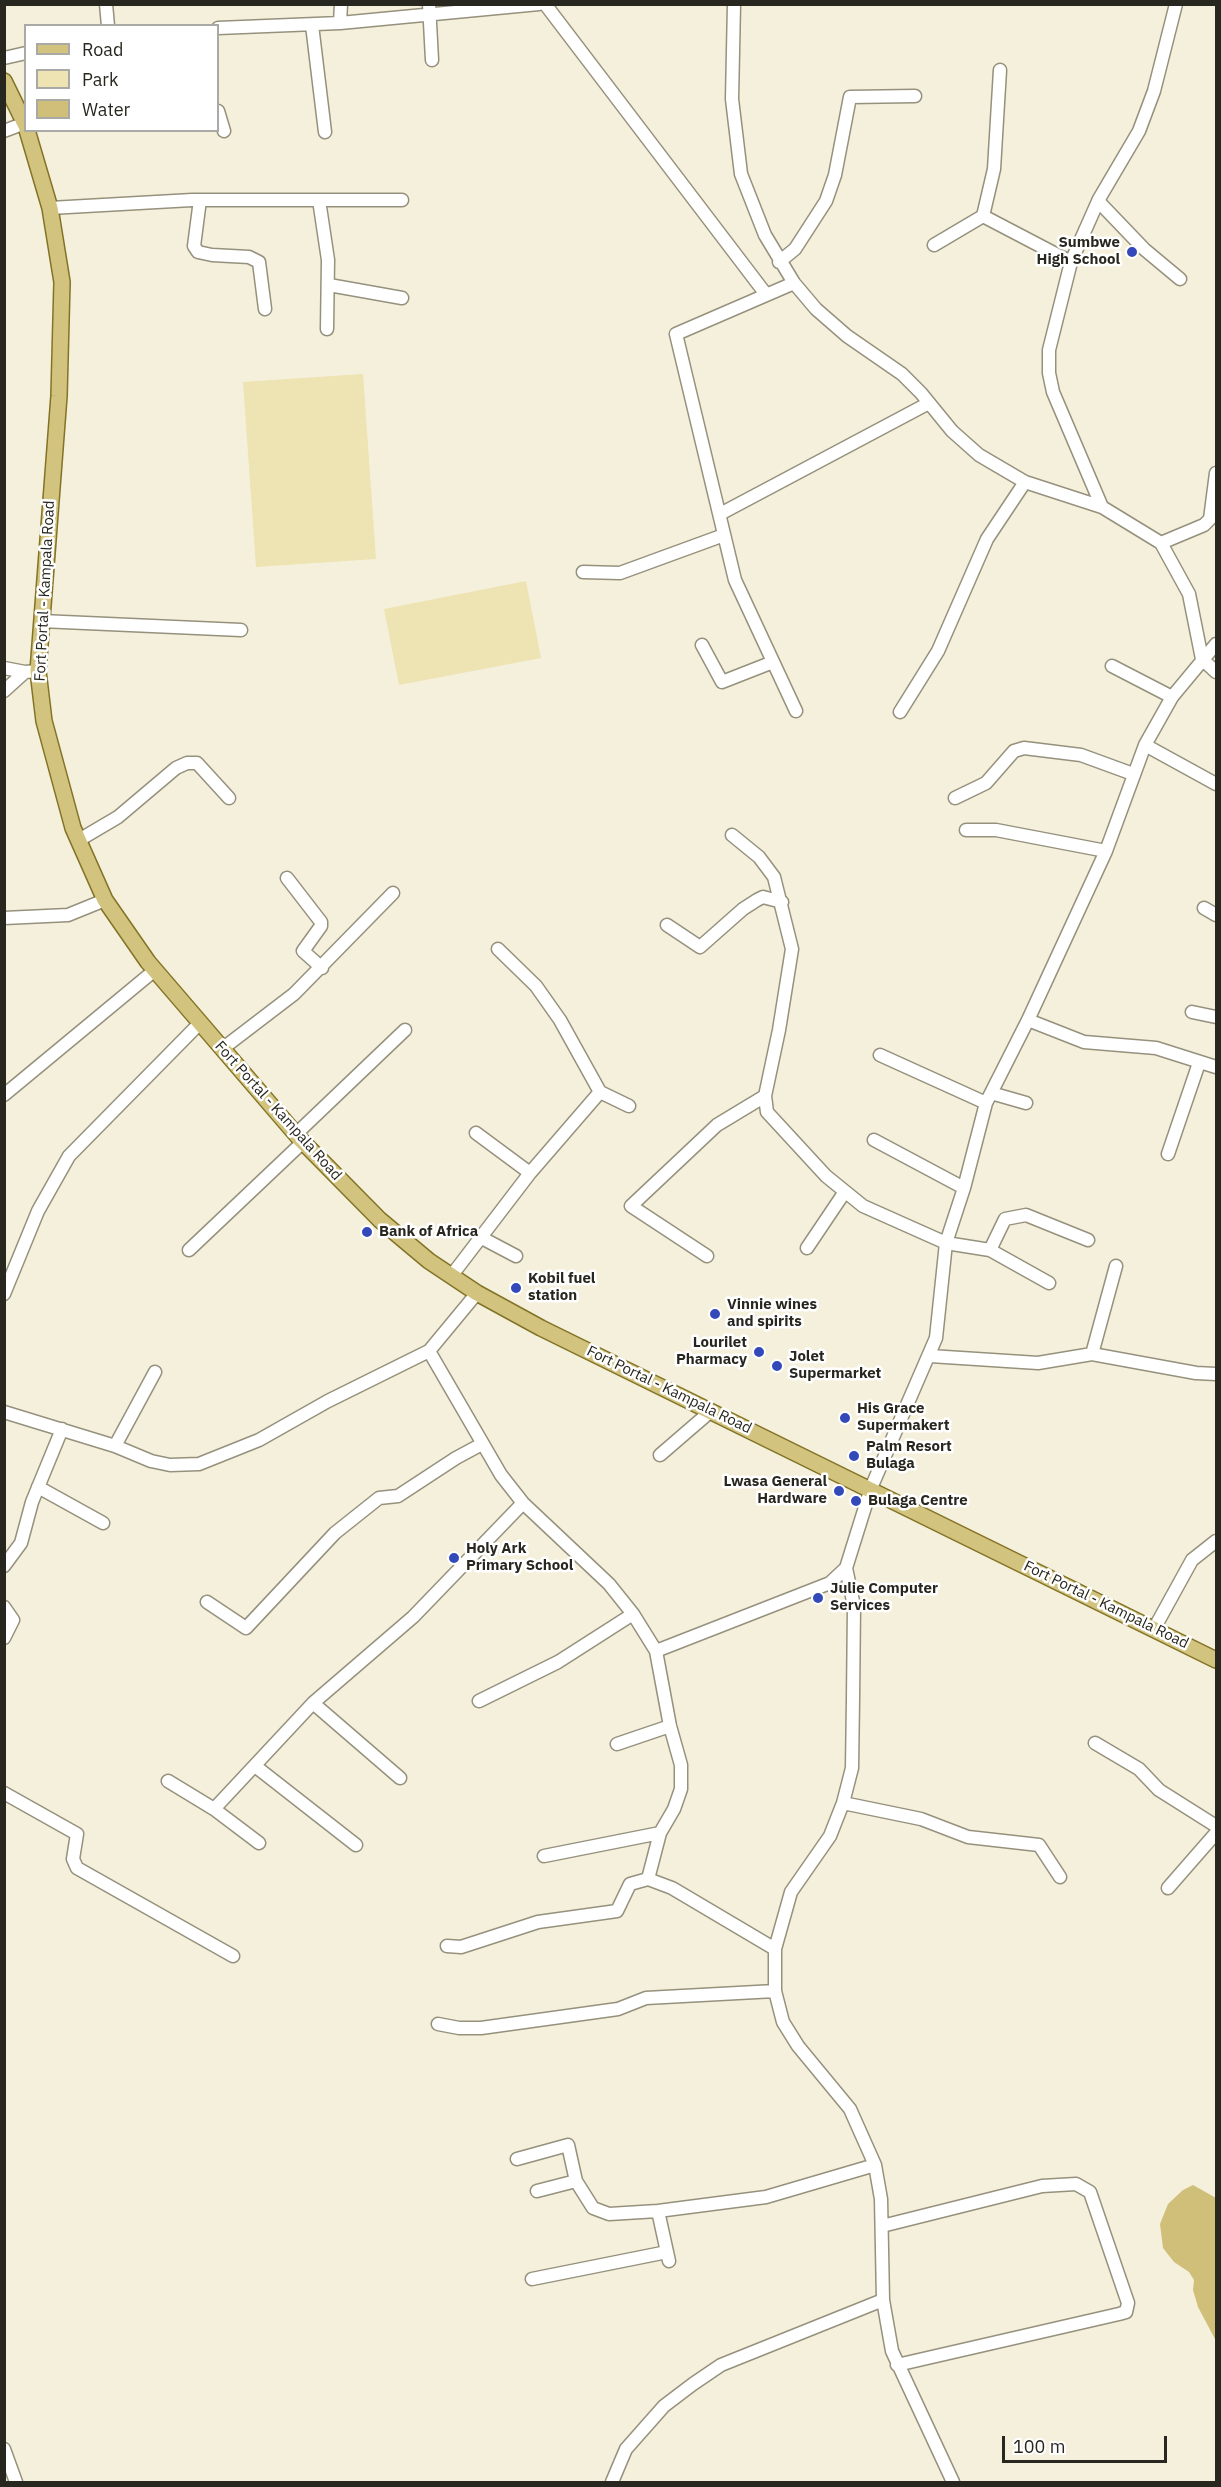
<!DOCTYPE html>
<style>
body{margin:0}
#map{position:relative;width:1221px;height:2487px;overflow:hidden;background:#f5f0db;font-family:"IBM Plex Sans",sans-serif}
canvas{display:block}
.frame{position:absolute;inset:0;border:6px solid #28271f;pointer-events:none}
.legend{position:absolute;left:24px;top:24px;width:195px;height:108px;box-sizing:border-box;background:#fff;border:2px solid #a9a9a5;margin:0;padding:8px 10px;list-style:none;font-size:18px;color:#28271f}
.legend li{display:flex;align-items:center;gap:12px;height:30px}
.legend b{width:30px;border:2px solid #a9a9a5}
.scale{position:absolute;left:1002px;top:2436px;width:165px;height:27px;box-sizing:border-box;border:3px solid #28271f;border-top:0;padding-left:8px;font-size:18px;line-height:21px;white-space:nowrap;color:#28271f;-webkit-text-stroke:4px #fff;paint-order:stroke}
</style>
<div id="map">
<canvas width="1221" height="2487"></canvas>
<div class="frame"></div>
<ul class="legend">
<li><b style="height:8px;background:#d2c47f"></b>Road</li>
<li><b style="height:16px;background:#ede3b3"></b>Park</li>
<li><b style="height:16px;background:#cfbf78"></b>Water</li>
</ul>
<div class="scale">100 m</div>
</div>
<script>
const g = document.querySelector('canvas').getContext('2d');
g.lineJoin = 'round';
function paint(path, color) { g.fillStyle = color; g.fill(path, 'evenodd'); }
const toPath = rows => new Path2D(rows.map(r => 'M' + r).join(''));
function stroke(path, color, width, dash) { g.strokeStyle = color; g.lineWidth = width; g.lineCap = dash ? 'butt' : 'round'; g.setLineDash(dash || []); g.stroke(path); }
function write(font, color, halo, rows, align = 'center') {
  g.font = font + ' "IBM Plex Sans",sans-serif'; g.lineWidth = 5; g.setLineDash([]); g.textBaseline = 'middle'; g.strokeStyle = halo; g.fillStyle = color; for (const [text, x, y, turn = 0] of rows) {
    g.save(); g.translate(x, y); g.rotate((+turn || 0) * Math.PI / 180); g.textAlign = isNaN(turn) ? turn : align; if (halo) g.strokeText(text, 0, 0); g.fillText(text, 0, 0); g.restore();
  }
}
const green = toPath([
 [363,374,376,559,256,567,243,382],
 [526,581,541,658,399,685,384,609]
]);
const water = toPath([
 [1193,2185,1216,2198,1216,2341,1198,2307,1193,2290,1194,2280,1189,2272,1174,2262,1163,2248,1160,2224,1168,2204,1183,2190]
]);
const minor = toPath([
 [106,4,108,26],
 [429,4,432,60],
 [545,4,765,293],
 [734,4,732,99,741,174,765,235,794,283,816,309,847,336,902,374,921,393,952,431,979,455,1025,482,1102,507,1161,543,1189,594,1202,659,1216,672],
 [340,23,341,4],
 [312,25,325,132],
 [218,28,340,23,539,4],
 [4,58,26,53],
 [1000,70,994,169,983,216,1071,262],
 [218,111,224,131],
 [4,131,25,123],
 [200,200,194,246,198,252,212,255,249,257,259,262,265,309],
 [319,200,328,260,327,329],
 [1098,201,1144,249,1180,279],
 [50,208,192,200,402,200],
 [934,245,983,216],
 [779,262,795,249,826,201,835,175,850,97,915,96],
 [794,283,676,334,735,580,796,711],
 [329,285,402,298],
 [1102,507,1053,392,1049,373,1049,350,1071,262,1099,199,1139,131,1154,91,1176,4],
 [720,514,929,403],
 [1161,543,1204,525,1210,519,1216,473],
 [583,572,620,573,724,535],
 [41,621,241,630],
 [702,645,722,682,773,662],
 [1112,666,1172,697],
 [4,668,25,672],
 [4,691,25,672,38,671],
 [900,712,938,651,987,539,1025,482],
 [1145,745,1216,784],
 [955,798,986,783,1014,751,1024,748,1081,755,1133,774],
 [966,830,996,830,1106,851],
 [732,835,759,857,774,877,792,949,779,1030,765,1096,767,1112,826,1176,863,1206,946,1243,990,1250,1049,1283],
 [79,840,118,817,176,768,187,763,197,763,229,798],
 [287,878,321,922,321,926,303,951,322,968],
 [1204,908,1216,915],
 [4,918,68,915,105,900],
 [667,925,700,947,743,909,757,900,763,897,782,902],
 [498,949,536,986,560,1020,600,1092,629,1106],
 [1192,1012,1216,1017],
 [1028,1020,1084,1042,1156,1048,1216,1067],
 [222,1049,294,994,393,893],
 [880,1055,986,1103],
 [991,1093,1026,1103],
 [4,1095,155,970],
 [476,1133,530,1173],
 [296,1134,405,1030],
 [874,1140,964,1188],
 [1168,1154,1199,1063],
 [480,1237,516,1256],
 [807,1248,844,1193],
 [189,1250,303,1142],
 [990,1250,1005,1219,1026,1215,1088,1240],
 [707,1256,631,1206,717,1125,765,1096],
 [452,1275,530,1173,600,1092],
 [477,1293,429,1351,501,1475,523,1503,609,1584,633,1614,656,1651,670,1726,681,1765,681,1789,674,1809,660,1833,648,1879],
 [4,1294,38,1211,69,1156,199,1024],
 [1092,1354,1116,1266],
 [930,1356,1038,1363,1092,1354,1196,1373,1216,1374],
 [4,1412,115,1446,151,1461,170,1465,199,1464,259,1440,328,1401,429,1351],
 [115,1446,155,1372],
 [660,1455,711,1411],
 [38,1487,103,1523],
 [4,1566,21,1543,32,1502,62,1429],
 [207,1602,246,1628,335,1533,379,1498,398,1496,456,1458,482,1444],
 [4,1607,13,1620,4,1638],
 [1154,1629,1192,1560,1216,1541],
 [656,1651,830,1583,846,1568],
 [479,1701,558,1662,633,1614],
 [313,1703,400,1778],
 [1095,1743,1139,1769,1159,1790,1216,1826],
 [617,1744,670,1726],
 [255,1766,356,1845],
 [168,1781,214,1809,259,1843],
 [4,1793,77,1834,73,1859,77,1868,233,1956],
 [843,1803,921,1819,968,1837,1039,1845,1060,1877],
 [214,1809,313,1703,413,1617,523,1503],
 [544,1856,660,1833],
 [1168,1888,1216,1833],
 [447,1946,461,1947,538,1922,617,1911,630,1884,648,1879,672,1888,775,1949],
 [438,2024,459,2028,481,2028,618,2009,646,1998,775,1991],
 [517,2159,568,2145,576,2181,593,2208,609,2214,658,2211,766,2197,875,2165],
 [537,2191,576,2181],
 [658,2211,669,2261],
 [882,2226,1042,2186,1076,2184,1090,2192,1128,2303,1126,2312,1119,2314,897,2365],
 [532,2279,667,2252],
 [4,2449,16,2482],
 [612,2482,626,2449,664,2406,693,2384,721,2365,883,2300],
 [953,2482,892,2351,883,2300,881,2199,875,2165,850,2109,798,2046,783,2022,775,1991,775,1949,791,1892,830,1836,843,1803,852,1768,853,1699,854,1606,846,1568,871,1488,936,1338,946,1243,964,1188,986,1103,1028,1020,1106,851,1145,745,1172,697,1216,644]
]);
const major = toPath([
 [4,81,26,126],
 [27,130,50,208,62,282,59,396,38,671,44,721,73,828,105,900,148,962,300,1139,380,1220,429,1261,477,1293,541,1328,1216,1660]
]);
const markers = [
 [1132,252,6,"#3349ba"],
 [367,1232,6,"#3349ba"],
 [516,1288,6,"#3349ba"],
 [715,1314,6,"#3349ba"],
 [759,1352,6,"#3349ba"],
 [777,1366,6,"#3349ba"],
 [845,1418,6,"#3349ba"],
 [854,1456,6,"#3349ba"],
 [839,1491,6,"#3349ba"],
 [856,1501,6,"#3349ba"],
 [454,1558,6,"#3349ba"],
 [818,1598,6,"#3349ba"]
];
const poiNames = [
 ["Sumbwe",1120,243,"right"],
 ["High School",1120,260,"right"],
 ["Bank of Africa",379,1232],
 ["Kobil fuel",528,1279],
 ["station",528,1296],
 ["Vinnie wines",727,1305],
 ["and spirits",727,1322],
 ["Lourilet",747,1343,"right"],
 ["Pharmacy",747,1360,"right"],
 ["Jolet",789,1357],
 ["Supermarket",789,1374],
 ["His Grace",857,1409],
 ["Supermakert",857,1426],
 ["Palm Resort",866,1447],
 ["Bulaga",866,1464],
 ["Lwasa General",827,1482,"right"],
 ["Hardware",827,1499,"right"],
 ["Bulaga Centre",868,1501],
 ["Holy Ark",466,1549],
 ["Primary School",466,1566],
 ["Julie Computer",830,1589],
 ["Services",830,1606]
];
const streetNames = [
 ["Fort Portal - Kampala Road",45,591,-87],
 ["Fort Portal - Kampala Road",278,1111,48],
 ["Fort Portal - Kampala Road",669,1390,26],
 ["Fort Portal - Kampala Road",1106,1605,26]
];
paint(green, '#ede3b3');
paint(water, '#cfbf78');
stroke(minor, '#95917d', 15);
stroke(major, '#837326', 18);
stroke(minor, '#fff', 12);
stroke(major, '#d2c47f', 15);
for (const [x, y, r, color] of markers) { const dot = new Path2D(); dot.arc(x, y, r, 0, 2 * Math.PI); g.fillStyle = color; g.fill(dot); stroke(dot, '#fff', 2); }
write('bold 15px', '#28271f', '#fff', poiNames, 'left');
write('15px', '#28271f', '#fff', streetNames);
</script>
